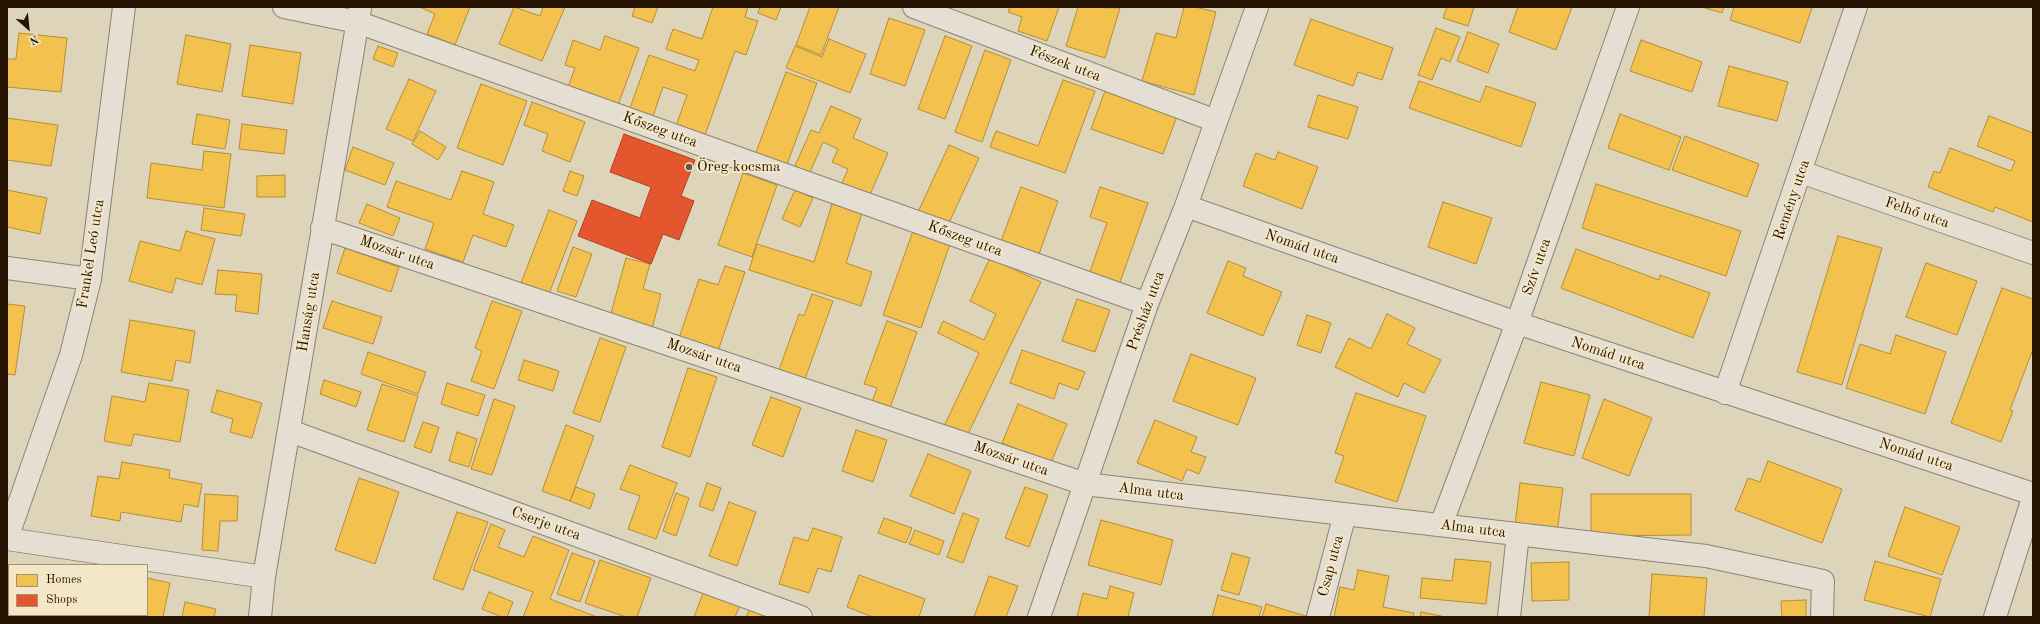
<!DOCTYPE html>
<meta charset="utf-8">
<style>
body{margin:0}
#map{position:relative;width:2040px;height:624px;overflow:hidden;background:#ddd4ba;font-family:"Old Standard TT",serif}
canvas{display:block}
.frame{position:absolute;inset:0;border:8px solid #271301;pointer-events:none}
.legend{position:absolute;left:8px;top:564px;width:140px;height:52px;box-sizing:border-box;background:#f3e7c8;border:1px solid #a19278;margin:0;padding:5px 7px;list-style:none;font-size:12px;color:#271301}
.legend li{display:flex;align-items:center;gap:8px;height:20px}
.legend b{width:20px;border:1px solid #a19278}
.north{position:absolute;left:8px;top:8px;width:40px;height:40px;-webkit-text-stroke:3px #f3e7c8;paint-order:stroke;rotate:153deg;font-size:11px;font-weight:700;line-height:16px;text-align:center;color:#271301}
.north::after{content:'';display:block;margin:auto;width:14px;height:18px;background:#271301;clip-path:polygon(50% 0,100% 100%,50% 72%,0 100%)}
</style>
<div id="map">
<canvas width="2040" height="624"></canvas>
<div class="frame"></div>
<ul class="legend">
<li><b style="height:11px;background:#f2c14e"></b>Homes</li>
<li><b style="height:11px;background:#e4572e"></b>Shops</li>
</ul>
<div class="north">N</div>
</div>
<script>
const g = document.querySelector('canvas').getContext('2d');
g.lineJoin = 'round';
function paint(path, color) { g.fillStyle = color; g.fill(path, 'evenodd'); }
const toPath = rows => new Path2D(rows.map(r => 'M' + r).join(''));
function stroke(path, color, width, dash) { g.strokeStyle = color; g.lineWidth = width; g.lineCap = dash ? 'butt' : 'round'; g.setLineDash(dash || []); g.stroke(path); }
function write(font, color, halo, rows, align = 'center') {
  g.font = font + ' "Old Standard TT",serif'; g.lineWidth = 4; g.setLineDash([]); g.textBaseline = 'middle'; g.strokeStyle = halo; g.fillStyle = color; for (const [text, x, y, turn = 0] of rows) {
    g.save(); g.translate(x, y); g.rotate((+turn || 0) * Math.PI / 180); g.textAlign = isNaN(turn) ? turn : align; if (halo) g.strokeText(text, 0, 0); g.fillText(text, 0, 0); g.restore();
  }
}
const homes = toPath([
 [470,7,455,45,427,34,435,14,420,7,470,7],
 [514,7,540,16,543,7,565,7,542,61,499,44,514,7],
 [635,7,658,7,652,23,632,16,635,7],
 [713,7,748,7,745,17,758,21,746,55,735,51,705,135,676,126,687,95,663,87,653,116,630,108,649,55,695,71,699,60,666,49,673,29,702,39,713,7],
 [760,7,781,7,776,20,758,13,760,7],
 [810,7,839,7,821,55,796,45,810,7],
 [1010,7,1059,7,1047,41,1018,31,1022,17,1008,12,1010,7],
 [1078,7,1120,8,1105,58,1066,46,1078,7],
 [1184,7,1195,7,1216,12,1194,95,1142,81,1156,33,1176,38,1184,7],
 [1447,7,1474,7,1468,26,1443,18,1447,7],
 [1518,7,1572,7,1556,50,1509,32,1518,7],
 [1702,7,1724,7,1722,13,1702,7],
 [1734,7,1811,7,1812,8,1800,43,1730,20,1734,7],
 [889,18,925,30,905,86,870,74,889,18],
 [1311,19,1393,48,1382,80,1358,72,1353,86,1294,65,1311,19],
 [1436,28,1460,37,1450,62,1441,58,1432,80,1418,75,1436,28],
 [1468,32,1499,44,1488,73,1457,61,1468,32],
 [19,33,67,38,61,92,7,87,7,59,16,59,19,33],
 [186,35,231,44,222,92,177,84,186,35],
 [605,36,639,48,618,105,568,87,575,68,565,65,573,40,600,50,605,36],
 [945,36,972,46,945,119,918,109,945,36],
 [829,39,866,54,850,93,786,68,795,46,822,57,829,39],
 [1641,40,1702,62,1692,92,1630,71,1641,40],
 [250,45,301,53,293,104,242,96,250,45],
 [378,46,398,53,393,67,373,59,378,46],
 [985,50,1011,60,982,142,955,132,985,50],
 [1729,66,1788,82,1777,121,1718,106,1729,66],
 [786,72,817,83,786,167,755,155,786,72],
 [409,79,436,91,413,141,386,129,409,79],
 [1063,80,1095,91,1065,173,990,147,996,131,1038,146,1063,80],
 [1419,81,1480,102,1486,86,1536,103,1521,147,1409,108,1419,81],
 [481,84,527,101,503,165,457,148,481,84],
 [1105,91,1177,116,1163,154,1091,129,1105,91],
 [1318,95,1358,107,1348,139,1308,127,1318,95],
 [532,102,585,122,570,162,542,151,548,134,524,125,532,102],
 [831,106,861,119,853,138,888,153,869,197,841,185,848,169,832,162,838,149,823,142,809,175,794,168,811,130,819,133,831,106],
 [197,114,230,120,225,149,192,144,197,114],
 [1620,114,1681,137,1669,170,1608,148,1620,114],
 [1989,116,2033,133,2033,222,1995,207,1993,212,1928,187,1934,171,1940,173,1950,148,2011,171,2015,161,1977,146,1989,116],
 [7,118,58,125,51,166,7,160,7,118],
 [242,124,287,130,284,154,239,149,242,124],
 [420,131,446,147,438,160,412,144,420,131],
 [1685,136,1759,164,1747,197,1672,170,1685,136],
 [949,145,979,158,948,225,918,212,949,145],
 [353,147,394,163,385,185,345,170,353,147],
 [204,151,231,154,224,208,147,198,151,163,202,170,204,151],
 [1278,152,1318,167,1302,209,1243,186,1256,153,1275,160,1278,152],
 [462,171,494,182,483,214,514,225,506,247,473,235,463,262,425,249,434,223,387,207,396,181,451,200,462,171],
 [570,171,584,176,577,196,563,191,570,171],
 [743,173,777,185,752,257,718,245,743,173],
 [285,175,285,197,257,197,257,176,285,175],
 [1596,184,1741,231,1726,276,1582,228,1596,184],
 [1021,187,1058,201,1038,257,1000,244,1021,187],
 [1100,187,1148,203,1118,288,1088,277,1107,223,1090,217,1100,187],
 [7,190,47,198,40,234,7,227,7,190],
 [795,190,813,198,800,227,782,219,795,190],
 [1443,202,1492,218,1476,264,1428,247,1443,202],
 [367,204,400,218,393,236,359,223,367,204],
 [832,204,862,213,846,263,872,272,861,306,749,270,757,244,814,262,832,204],
 [204,208,245,214,241,236,201,230,204,208],
 [549,210,577,221,549,294,521,283,549,210],
 [186,231,215,239,202,285,176,278,172,293,129,281,140,241,180,251,186,231],
 [913,231,950,244,921,328,883,315,913,231],
 [1838,236,1882,248,1842,385,1797,372,1838,236],
 [573,247,592,254,576,297,557,291,573,247],
 [345,248,399,267,391,292,337,273,345,248],
 [1576,249,1659,280,1660,275,1710,293,1693,338,1561,288,1576,249],
 [626,258,650,264,643,289,661,294,652,329,610,317,626,258],
 [990,258,1041,282,966,438,943,428,979,353,938,333,943,321,984,340,996,314,970,301,990,258],
 [1228,261,1246,268,1243,276,1282,292,1263,336,1207,313,1228,261],
 [1926,263,1977,281,1957,335,1906,317,1926,263],
 [725,266,745,272,717,354,678,341,699,279,718,285,725,266],
 [218,270,262,274,258,314,235,311,237,295,215,294,218,270],
 [2002,288,2033,299,2033,349,2010,410,2013,411,2001,442,1951,423,2002,288],
 [812,294,833,301,805,379,779,370,799,314,804,316,812,294],
 [1077,299,1110,310,1095,352,1062,341,1077,299],
 [332,301,382,317,373,344,323,328,332,301],
 [492,301,522,311,494,389,471,381,482,351,475,348,492,301],
 [7,304,25,306,15,375,7,374,7,304],
 [1387,314,1415,328,1407,344,1441,360,1424,393,1404,383,1398,397,1335,367,1349,338,1371,349,1387,314],
 [1307,315,1331,323,1321,353,1297,345,1307,315],
 [130,320,195,331,190,363,176,360,172,381,121,372,130,320],
 [887,321,917,332,890,408,872,402,877,388,864,384,887,321],
 [1896,335,1946,352,1925,414,1846,388,1860,344,1890,354,1896,335],
 [600,338,626,347,600,422,573,413,600,338],
 [1022,350,1085,372,1078,390,1059,383,1054,399,1010,383,1022,350],
 [368,352,426,372,418,394,361,374,368,352],
 [1191,354,1256,378,1238,425,1173,401,1191,354],
 [524,360,559,371,553,391,518,380,524,360],
 [688,368,717,377,690,457,662,447,688,368],
 [324,380,361,392,356,407,320,394,324,380],
 [1541,382,1590,395,1574,456,1524,443,1541,382],
 [149,383,189,390,180,442,134,434,131,446,104,441,112,396,145,402,149,383],
 [447,383,485,395,478,416,441,404,447,383],
 [382,384,418,396,404,442,367,430,382,384],
 [217,390,262,403,252,438,230,432,233,419,211,412,217,390],
 [1356,393,1426,416,1397,502,1335,482,1344,456,1335,453,1356,393],
 [771,397,801,408,783,457,752,445,771,397],
 [494,399,515,406,492,475,471,469,494,399],
 [1604,399,1652,418,1629,476,1582,458,1604,399],
 [1018,404,1067,424,1051,463,1002,443,1018,404],
 [1155,420,1197,437,1191,452,1206,457,1199,474,1187,469,1182,481,1137,463,1155,420],
 [423,422,439,427,431,453,414,447,423,422],
 [566,425,594,436,570,501,542,491,566,425],
 [856,430,887,440,873,482,842,471,856,430],
 [457,432,477,439,469,467,449,461,457,432],
 [928,454,971,471,954,514,910,496,928,454],
 [1768,461,1842,489,1822,543,1735,510,1748,478,1760,482,1768,461],
 [122,462,170,470,169,478,202,484,198,507,184,504,181,522,121,512,120,521,91,516,98,476,119,479,122,462],
 [630,465,677,483,656,539,628,529,640,496,620,489,630,465],
 [359,478,399,492,375,564,335,550,359,478],
 [707,483,721,488,713,511,699,506,707,483],
 [1520,483,1563,488,1557,532,1515,526,1520,483],
 [576,487,595,494,590,509,570,501,576,487],
 [1025,487,1048,495,1029,547,1005,538,1025,487],
 [676,493,689,498,676,536,663,531,676,493],
 [205,494,238,496,237,521,220,521,218,551,202,550,205,494],
 [1591,494,1691,494,1691,535,1591,536,1591,494],
 [729,502,756,512,737,566,709,556,729,502],
 [1905,507,1960,527,1942,575,1888,556,1905,507],
 [457,512,488,522,463,590,433,579,457,512],
 [963,513,979,519,963,563,947,557,963,513],
 [884,518,912,528,906,543,878,533,884,518],
 [1101,520,1173,540,1161,585,1088,565,1101,520],
 [491,524,505,530,498,547,524,557,533,536,569,550,550,599,597,617,523,617,533,592,473,570,491,524],
 [813,528,842,537,831,572,818,568,809,593,779,584,794,537,808,541,813,528],
 [915,530,944,541,939,555,909,544,915,530],
 [572,553,595,561,580,602,557,594,572,553],
 [1232,553,1250,558,1239,595,1221,590,1232,553],
 [1455,559,1491,562,1486,604,1420,598,1422,578,1452,581,1455,559],
 [600,560,651,578,637,617,626,617,585,603,600,560],
 [1875,561,1941,579,1930,617,1864,600,1875,561],
 [1569,562,1569,600,1532,601,1531,563,1569,562],
 [1358,570,1389,576,1383,607,1414,613,1413,617,1334,617,1340,587,1354,590,1358,570],
 [1652,574,1707,578,1704,617,1649,617,1652,574],
 [859,575,925,599,919,617,873,617,847,607,859,575],
 [989,576,1018,586,1006,617,974,617,989,576],
 [147,578,170,583,163,617,138,617,138,615,147,615,147,578],
 [1110,586,1134,593,1128,617,1077,617,1083,593,1107,599,1110,586],
 [705,588,741,603,735,617,694,617,705,588],
 [489,592,513,602,507,617,502,617,482,609,489,592],
 [1218,595,1262,607,1259,617,1212,617,1218,595],
 [1806,600,1806,617,1782,617,1781,601,1806,600],
 [185,602,216,609,214,617,182,617,185,602],
 [1266,604,1309,617,1262,617,1266,604],
 [750,609,769,617,746,617,750,609],
 [1421,612,1446,617,1420,617,1421,612],
 [53,615,86,615,85,617,53,617,53,615]
]);
const shops = toPath([
 [624,134,695,160,681,196,694,201,679,240,663,234,651,264,578,236,592,200,640,218,651,187,610,172,624,134]
]);
const minor = toPath([
 [284,7,357,22,1147,304],
 [914,7,1216,121],
 [1801,172,2033,253],
 [1186,206,1517,323,2033,494],
 [322,228,1085,484,1706,556,1823,581,1822,617],
 [7,268,90,279],
 [1725,393,1856,7],
 [290,431,801,617],
 [1441,525,1517,323,1628,7],
 [7,538,71,355,90,279,124,7],
 [7,539,264,577],
 [260,617,264,577,360,8],
 [1039,617,1147,304,1186,206,1257,7],
 [1318,617,1345,514],
 [1509,617,1518,534],
 [1995,617,2033,498]
]);
const markers = [
 [689,167,4,"#675742"]
];
const streetNames = [
 ["Fészek utca",1065,64,21],
 ["Kőszeg utca",660,130,20],
 ["Remény utca",1792,200,-71],
 ["Felhő utca",1917,213,19],
 ["Kőszeg utca",965,239,20],
 ["Nomád utca",1302,247,19],
 ["Mozsár utca",397,253,19],
 ["Frankel Leó utca",91,254,-81],
 ["Szív utca",1537,267,-71],
 ["Présház utca",1146,311,-70],
 ["Hanság utca",309,312,-81],
 ["Nomád utca",1608,354,18],
 ["Mozsár utca",704,356,19],
 ["Nomád utca",1916,455,18],
 ["Mozsár utca",1011,459,19],
 ["Alma utca",1151,492,7],
 ["Cserje utca",546,524,20],
 ["Alma utca",1473,529,7],
 ["Csap utca",1331,566,-75]
];
const poiNames = [
 ["Öreg kocsma",697,167]
];
paint(homes, '#f2c14e');
stroke(homes, '#b58d37', 1);
paint(shops, '#e4572e');
stroke(shops, '#ab4320', 1);
stroke(minor, '#8c8474', 24);
stroke(minor, '#e4dfd2', 22);
for (const [x, y, r, color] of markers) { const dot = new Path2D(); dot.arc(x, y, r, 0, 2 * Math.PI); g.fillStyle = color; g.fill(dot); stroke(dot, '#f3e7c8', 1.5); }
write('15px', '#271301', '#f3e7c8', streetNames);
write('15px', '#271301', '#f3e7c8', poiNames, 'left');
</script>
